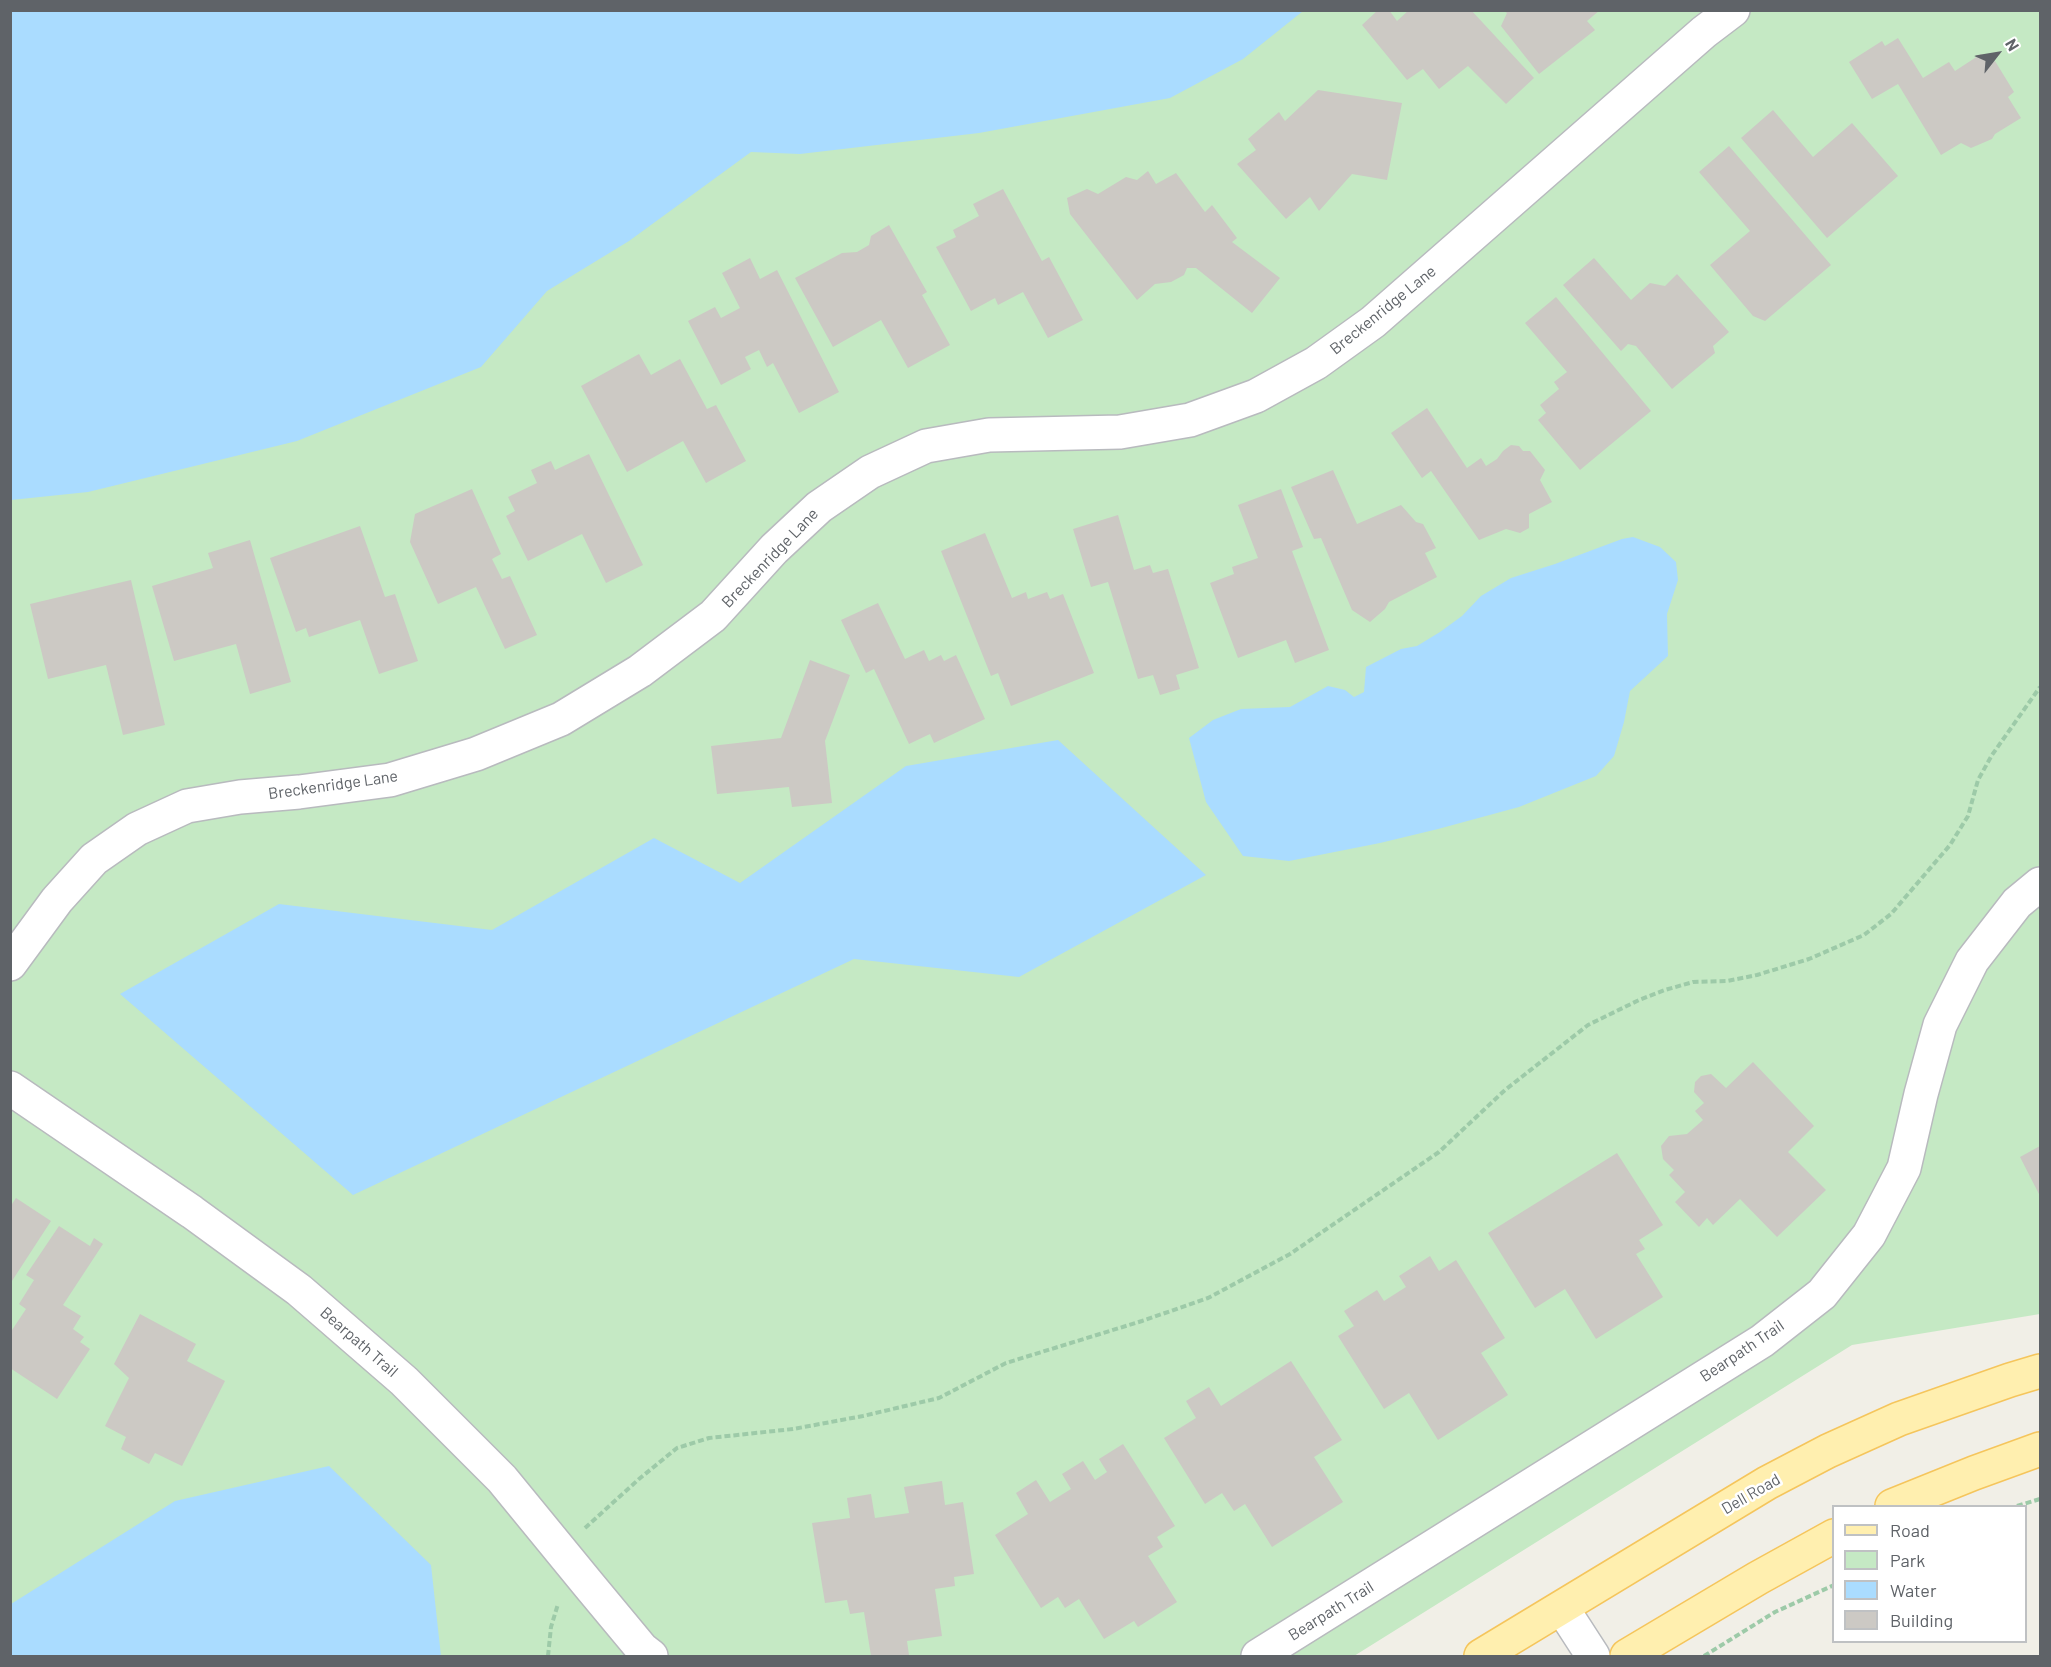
<!DOCTYPE html>
<style>
body{margin:0}
#map{position:relative;width:2051px;height:1667px;overflow:hidden;background:#f1efe7;font-family:Barlow,sans-serif}
canvas{display:block}
.frame{position:absolute;inset:0;border:12px solid #5f6368;pointer-events:none}
.legend{position:absolute;left:1832px;top:1505px;width:195px;height:138px;box-sizing:border-box;background:#fff;border:2px solid #bfc1c3;margin:0;padding:8px 10px;list-style:none;font-size:18px;color:#5f6368}
.legend li{display:flex;align-items:center;gap:12px;height:30px}
.legend b{width:30px;border:2px solid #bfc1c3}
.north{position:absolute;left:1967px;top:24px;width:60px;height:60px;-webkit-text-stroke:4px #fff;paint-order:stroke;rotate:59deg;font-size:16px;font-weight:700;line-height:24px;text-align:center;color:#5f6368}
.north::after{content:'';display:block;margin:auto;width:21px;height:27px;background:#5f6368;clip-path:polygon(50% 0,100% 100%,50% 72%,0 100%)}
</style>
<div id="map">
<canvas width="2051" height="1667"></canvas>
<div class="frame"></div>
<ul class="legend">
<li><b style="height:8px;background:#ffefaf"></b>Road</li>
<li><b style="height:16px;background:#c5e9c4"></b>Park</li>
<li><b style="height:16px;background:#aadcff"></b>Water</li>
<li><b style="height:16px;background:#ccc9c4"></b>Building</li>
</ul>
<div class="north">N</div>
</div>
<script>
const g = document.querySelector('canvas').getContext('2d');
g.lineJoin = 'round';
function paint(path, color) { g.fillStyle = color; g.fill(path, 'evenodd'); }
const toPath = rows => new Path2D(rows.map(r => 'M' + r).join(''));
function stroke(path, color, width, dash) { g.strokeStyle = color; g.lineWidth = width; g.lineCap = dash ? 'butt' : 'round'; g.setLineDash(dash || []); g.stroke(path); }
function write(font, color, halo, rows, align = 'center') {
  g.font = font + ' Barlow,sans-serif'; g.lineWidth = 5; g.setLineDash([]); g.textBaseline = 'middle'; g.strokeStyle = halo; g.fillStyle = color; for (const [text, x, y, turn = 0] of rows) {
    g.save(); g.translate(x, y); g.rotate((+turn || 0) * Math.PI / 180); g.textAlign = isNaN(turn) ? turn : align; if (halo) g.strokeText(text, 0, 0); g.fillText(text, 0, 0); g.restore();
  }
}
const green = toPath([
 [11,11,2040,11,2040,1314,1852,1345,1354,1656,11,1656]
]);
const water = toPath([
 [10,11,11,10,1303,11,1243,59,1170,98,979,133,800,154,751,152,629,241,547,291,481,367,297,441,88,492,11,500],
 [1633,537,1660,547,1676,562,1678,580,1667,614,1668,656,1630,691,1624,722,1614,756,1596,776,1519,807,1438,829,1380,843,1289,861,1243,856,1206,802,1189,738,1213,720,1241,709,1290,707,1328,686,1345,690,1354,697,1364,692,1366,667,1401,649,1417,646,1440,632,1462,616,1481,596,1511,578,1555,564,1622,539],
 [1058,740,1206,875,1019,977,854,959,353,1195,120,994,279,904,492,930,654,838,740,883,906,766],
 [329,1466,431,1565,441,1656,11,1656,11,1604,175,1501]
]);
const building = toPath([
 [1378,10,1389,10,1397,21,1409,10,1471,10,1534,78,1506,104,1468,66,1439,89,1423,69,1407,80,1362,25],
 [1503,10,1600,10,1587,21,1595,30,1539,74,1501,26,1507,13],
 [1898,38,1923,78,1949,62,1955,71,1981,54,1988,65,1995,61,2014,92,2008,97,2021,118,1995,134,1992,139,1971,148,1961,143,1941,155,1898,84,1872,99,1849,62,1882,41,1885,46],
 [1318,90,1402,103,1387,180,1352,174,1319,211,1310,197,1286,219,1237,164,1256,150,1248,139,1279,112,1285,121],
 [1773,110,1813,157,1852,123,1898,176,1827,238,1741,138],
 [1729,146,1831,265,1765,321,1753,316,1710,265,1750,231,1699,172],
 [1148,171,1156,184,1176,173,1205,212,1212,205,1237,238,1232,242,1280,278,1252,313,1196,268,1187,268,1184,275,1171,282,1155,284,1137,300,1070,214,1067,198,1087,189,1098,194,1126,177,1137,180],
 [1003,189,1042,261,1049,257,1083,320,1048,338,1023,292,998,305,995,298,971,311,936,247,956,237,953,230,979,216,973,204],
 [889,225,927,292,922,295,950,345,908,368,881,320,833,347,795,278,842,253,857,252,869,245,871,236],
 [750,258,760,279,777,270,839,392,799,413,773,363,767,367,759,350,745,357,751,369,721,385,688,321,715,307,721,318,740,308,722,273],
 [1594,258,1631,300,1650,283,1665,286,1677,274,1729,332,1713,346,1715,353,1672,389,1636,346,1628,344,1621,351,1563,285],
 [1556,297,1651,411,1580,470,1538,420,1546,413,1540,405,1559,389,1554,382,1567,372,1525,323],
 [639,354,651,375,680,359,707,409,716,405,746,461,706,483,683,441,627,472,581,386],
 [1427,408,1467,468,1481,458,1486,466,1497,459,1503,451,1511,445,1519,446,1523,451,1530,451,1545,470,1540,480,1552,502,1529,514,1529,528,1520,533,1506,529,1479,540,1431,471,1422,478,1391,433],
 [589,454,643,565,606,583,582,534,528,561,506,516,515,511,508,497,537,483,531,470,551,461,555,470],
 [1333,470,1357,524,1401,505,1416,522,1423,524,1436,548,1425,553,1437,577,1389,602,1385,609,1370,622,1352,610,1321,538,1314,539,1291,487],
 [472,489,501,554,492,559,502,579,510,576,537,635,505,649,476,587,438,604,410,542,415,514],
 [1281,489,1303,547,1292,551,1329,650,1295,663,1286,640,1238,658,1210,583,1234,574,1232,567,1258,558,1238,505],
 [1118,515,1134,570,1150,565,1153,573,1168,569,1199,668,1176,675,1180,689,1160,695,1153,675,1138,679,1108,582,1091,587,1073,529],
 [360,526,385,597,395,594,418,661,379,674,360,620,309,637,306,628,296,632,270,558],
 [985,533,1012,598,1026,592,1028,599,1047,592,1050,599,1063,594,1094,673,1011,706,998,673,991,676,941,551],
 [250,540,291,682,250,694,236,644,174,661,152,586,213,568,208,553],
 [131,580,165,725,123,735,106,665,48,679,30,604],
 [878,603,905,659,924,650,929,661,941,655,944,661,956,655,985,719,934,743,930,734,909,744,874,669,866,673,841,620],
 [810,660,850,675,825,741,832,803,792,807,789,787,717,794,711,746,781,738],
 [1753,1062,1814,1126,1788,1152,1826,1190,1777,1237,1740,1199,1713,1225,1707,1218,1699,1227,1675,1202,1685,1192,1669,1175,1674,1170,1663,1159,1661,1146,1669,1136,1687,1134,1703,1120,1695,1111,1704,1103,1694,1092,1695,1082,1701,1076,1711,1074,1726,1088],
 [2040,1146,2040,1196,2020,1157],
 [1617,1153,1663,1225,1639,1240,1645,1249,1636,1254,1663,1297,1596,1339,1565,1289,1535,1308,1488,1233],
 [16,1198,51,1221,10,1284,10,1207],
 [59,1226,90,1246,94,1238,103,1244,63,1305,81,1316,73,1329,84,1337,80,1342,90,1349,57,1399,10,1368,10,1333,26,1309,19,1304,34,1280,26,1275],
 [1430,1256,1439,1271,1456,1260,1505,1338,1481,1353,1508,1395,1438,1440,1409,1393,1384,1409,1338,1336,1354,1326,1344,1311,1377,1290,1384,1301,1406,1287,1399,1276],
 [140,1314,196,1344,187,1361,225,1381,182,1466,155,1453,149,1464,121,1449,126,1437,105,1426,129,1378,114,1364],
 [1291,1361,1342,1440,1314,1457,1343,1502,1272,1547,1245,1504,1234,1511,1222,1493,1205,1504,1164,1438,1196,1418,1186,1401,1209,1387,1221,1406],
 [1123,1444,1175,1526,1157,1537,1163,1547,1148,1556,1177,1602,1138,1627,1134,1621,1104,1639,1079,1599,1065,1608,1058,1597,1041,1608,995,1535,1028,1514,1016,1493,1036,1480,1050,1502,1071,1489,1062,1474,1083,1461,1095,1480,1107,1472,1099,1459],
 [942,1481,945,1505,963,1502,974,1574,954,1577,955,1586,935,1589,942,1636,907,1641,909,1655,871,1656,864,1612,850,1614,847,1600,825,1603,812,1523,850,1518,847,1498,871,1494,875,1518,909,1513,904,1487]
]);
const path = toPath([
 [2017,1506,2040,1499],
 [585,1528,639,1479,677,1448,709,1438,793,1429,863,1416,939,1398,1006,1363,1142,1321,1208,1298,1290,1254,1439,1152,1505,1090,1588,1025,1639,1000,1665,990,1693,982,1727,981,1757,975,1809,959,1864,935,1891,914,1950,845,1968,816,1978,780,1992,755,2040,687],
 [548,1656,551,1627,558,1604],
 [1704,1656,1775,1612,1834,1585]
]);
const minor = toPath([
 [10,964,57,900,94,859,137,829,187,806,240,797,299,792,390,780,476,754,561,719,640,671,713,616,774,549,819,507,870,472,926,446,989,435,1120,432,1190,420,1256,396,1316,363,1373,322,1704,32,1733,10],
 [10,1088,192,1212,299,1290,404,1381,502,1479,588,1584,642,1649,651,1656],
 [1562,1608,1593,1656],
 [1258,1656,1762,1341,1822,1294,1869,1235,1904,1168,1921,1094,1940,1025,1972,961,2017,903,2040,884]
]);
const major = toPath([
 [1892,1506,1974,1473,2040,1449],
 [1481,1656,1767,1483,1828,1451,1899,1419,2010,1380,2040,1371],
 [1627,1656,1758,1578,1834,1536]
]);
const streetNames = [
 ["Breckenridge Lane",1383,310,-39],
 ["Breckenridge Lane",770,558,-46],
 ["Breckenridge Lane",333,785,-8],
 ["Bearpath Trail",359,1342,41],
 ["Bearpath Trail",1742,1351,-34],
 ["Dell Road",1751,1494,-30],
 ["Bearpath Trail",1331,1611,-32]
];
paint(green, '#c5e9c4');
paint(water, '#aadcff');
paint(building, '#ccc9c4');
stroke(minor, '#b8babe', 36);
stroke(major, '#f5c55c', 36);
stroke(path, '#9dcaa8', 4, [6, 3]);
stroke(minor, '#fff', 33);
stroke(major, '#ffefaf', 33);
write('16px', '#5f6368', '#fff', streetNames);
</script>
